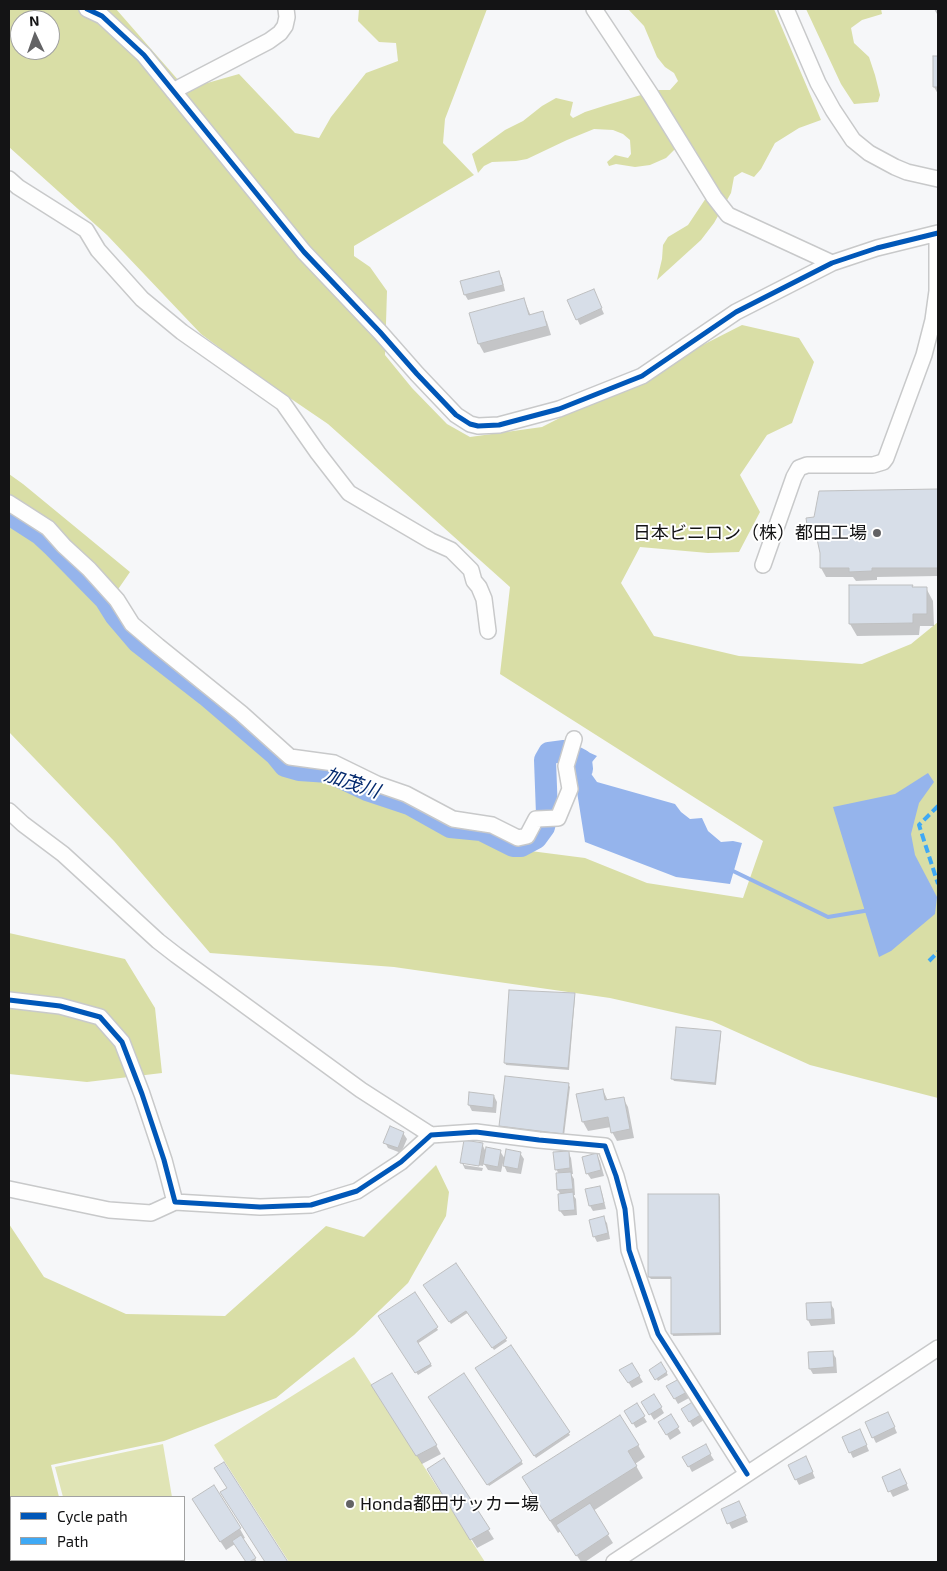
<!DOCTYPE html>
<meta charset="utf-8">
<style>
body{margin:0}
#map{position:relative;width:947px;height:1571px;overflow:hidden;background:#f6f7f9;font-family:"Exo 2",sans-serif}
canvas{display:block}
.frame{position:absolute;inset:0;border:10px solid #141415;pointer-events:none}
.legend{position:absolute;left:10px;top:1496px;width:175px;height:65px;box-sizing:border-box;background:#fff;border:1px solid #a1a1a1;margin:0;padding:6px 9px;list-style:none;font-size:15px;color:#141415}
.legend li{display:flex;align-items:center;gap:10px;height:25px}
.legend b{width:25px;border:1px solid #a1a1a1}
.north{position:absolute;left:10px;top:10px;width:50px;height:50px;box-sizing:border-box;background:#fff;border:1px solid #a1a1a1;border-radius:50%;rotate:357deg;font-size:14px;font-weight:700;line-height:20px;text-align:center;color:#141415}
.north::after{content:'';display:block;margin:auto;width:18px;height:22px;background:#636365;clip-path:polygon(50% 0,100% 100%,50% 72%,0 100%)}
</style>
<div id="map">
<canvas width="947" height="1571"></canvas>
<div class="frame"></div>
<ul class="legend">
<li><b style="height:6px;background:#0057b8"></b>Cycle path</li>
<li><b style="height:6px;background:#3fa9f5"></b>Path</li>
</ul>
<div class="north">N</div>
</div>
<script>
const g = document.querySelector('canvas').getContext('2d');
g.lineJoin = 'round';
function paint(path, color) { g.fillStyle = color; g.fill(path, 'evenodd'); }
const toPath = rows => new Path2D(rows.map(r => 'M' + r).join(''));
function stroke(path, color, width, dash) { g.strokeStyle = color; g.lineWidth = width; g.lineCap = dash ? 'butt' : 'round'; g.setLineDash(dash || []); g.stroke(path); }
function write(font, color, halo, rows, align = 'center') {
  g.font = font + ' "Exo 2","Noto Sans JP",sans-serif'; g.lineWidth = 4; g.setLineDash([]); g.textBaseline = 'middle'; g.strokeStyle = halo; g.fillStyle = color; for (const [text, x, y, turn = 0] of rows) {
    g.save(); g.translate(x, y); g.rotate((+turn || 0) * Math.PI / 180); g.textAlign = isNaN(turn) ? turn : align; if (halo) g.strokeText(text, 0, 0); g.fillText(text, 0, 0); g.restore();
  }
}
const green = toPath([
 [354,1357,485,1562,289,1562,214,1445],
 [163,1444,172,1497,63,1497,55,1467],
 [80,1560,174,1560,172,1562,80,1562]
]);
const forest = toPath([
 [9,9,116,9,186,89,239,74,295,133,319,138,331,117,366,73,398,61,396,43,379,42,358,21,359,9,487,9,445,119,443,143,474,175,354,246,354,256,370,267,387,291,385,355,412,388,447,424,470,437,542,427,742,325,799,338,814,362,792,423,767,435,740,475,760,512,739,552,708,553,640,547,621,583,654,636,739,656,862,664,911,644,938,622,938,1098,810,1065,712,1021,610,998,394,967,210,953,114,841,9,732,9,474,23,484,130,572,112,598,294,752,454,827,515,849,585,858,647,883,743,898,763,841,500,674,510,587,328,424,259,377,201,334,107,235,9,147],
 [20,20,50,20,50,50,20,50],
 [628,9,774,9,821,120,799,128,775,143,761,169,754,177,742,172,734,177,731,193,714,223,701,240,657,280,662,259,663,245,668,237,688,225,706,198,696,151,689,144,675,149,666,158,650,165,635,167,616,164,609,166,607,162,615,155,628,158,631,154,630,140,623,134,613,130,594,129,567,140,527,159,516,161,492,162,484,166,478,173,472,154,505,130,523,121,542,106,556,98,573,102,570,115,573,118,585,112,607,105,658,90,670,90,678,81,674,73,665,67,657,57,644,26],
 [806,9,881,9,882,14,862,20,851,28,854,43,869,57,875,75,880,95,878,102,854,104,841,84],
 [9,933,125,959,155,1008,162,1073,87,1082,9,1074],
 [436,1165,449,1192,446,1216,408,1283,354,1335,276,1398,164,1441,51,1465,59,1497,11,1497,11,1560,75,1560,76,1562,9,1562,9,1224,44,1277,126,1314,225,1316,326,1226,364,1237]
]);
const water = toPath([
 [577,747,597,756,587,768,597,782,675,804,681,812,690,819,702,818,708,831,721,842,733,841,742,843,730,884,676,877,585,842,573,767],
 [928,773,934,782,919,803,911,834,915,855,937,897,935,914,891,951,879,957,833,807,895,794]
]);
const shadow = toPath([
 [934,9,938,9,938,14,937,14],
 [938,57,938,94,934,87,934,58],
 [498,272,502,278,505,291,468,300,465,295],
 [596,296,604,314,580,325,577,319],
 [524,300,531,316,542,313,547,322,551,335,484,353,479,344],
 [938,491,938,576,877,577,877,580,856,581,853,577,826,577,821,568,821,553,817,533,814,533,808,524,815,518,820,492],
 [912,586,913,589,926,588,933,601,934,626,920,626,919,635,857,636,850,624],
 [574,994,575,997,569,1070,506,1065,505,1062],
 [720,1032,721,1035,716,1085,674,1081,672,1078],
 [568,1084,570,1087,564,1136,502,1128,501,1126],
 [603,1090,608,1101,623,1098,628,1107,634,1138,617,1141,612,1132,611,1127,588,1131,583,1122,578,1095],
 [494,1096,497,1102,496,1113,472,1111,469,1105],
 [403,1133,407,1139,401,1153,388,1148,385,1142],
 [482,1144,486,1152,500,1151,505,1159,520,1153,524,1159,521,1174,507,1172,503,1163,501,1172,488,1170,483,1162,483,1166,464,1163,464,1165,483,1168,482,1171,465,1169,462,1163],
 [568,1152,571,1158,573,1174,571,1174,574,1179,575,1195,573,1195,576,1199,577,1215,564,1216,560,1211,561,1195,558,1190,557,1174,559,1174,556,1169],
 [597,1155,600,1161,604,1176,591,1179,587,1173],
 [599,1187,602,1193,606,1209,593,1211,590,1206],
 [719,1195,720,1197,721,1335,673,1336,672,1333,672,1279,651,1279,649,1277],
 [603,1218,607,1223,610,1239,597,1242,594,1236],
 [456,1265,507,1341,494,1350,469,1312,451,1324,425,1285],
 [415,1293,438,1330,417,1344,432,1366,418,1375,380,1316],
 [830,1303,834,1309,835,1324,811,1326,808,1320],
 [510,1346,570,1435,536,1458,477,1369],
 [832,1352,836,1358,837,1373,813,1374,810,1369],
 [632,1364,643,1382,632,1388,621,1371],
 [661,1364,668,1375,658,1381,651,1370],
 [463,1375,523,1464,489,1486,430,1397],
 [678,1380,689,1398,678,1404,668,1387],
 [378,1394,436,1445,441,1454,422,1464],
 [654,1395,664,1413,654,1420,643,1402],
 [693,1402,704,1420,693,1427,682,1409],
 [636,1404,647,1422,636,1428,625,1411],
 [670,1415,681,1433,670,1440,660,1422],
 [891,1419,897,1433,876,1443,873,1437],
 [863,1437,869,1451,853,1458,850,1452],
 [638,1445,645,1457,635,1464,643,1478,593,1511,613,1543,585,1562,581,1562,561,1531,558,1533,530,1490],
 [705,1446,714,1460,692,1472,684,1457],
 [444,1460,494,1539,477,1548,428,1469],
 [809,1464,815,1478,799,1485,796,1479],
 [903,1476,909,1490,893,1497,883,1478],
 [213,1487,240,1529,245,1538,243,1539,257,1562,247,1562,235,1544,226,1550,198,1508],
 [742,1508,748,1522,732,1529,722,1510]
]);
const stream = toPath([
 [731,870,828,917,870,910]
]);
const river = toPath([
 [9,514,40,534,54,547,105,599,115,615,138,642,206,695,276,755,285,766,299,770,329,772,367,790,409,804,450,827,481,830,513,846,521,846,536,838,544,827,547,814,545,760,549,753,564,751,581,760,582,769]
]);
const building = toPath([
 [933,56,938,56,938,87,933,87,933,56],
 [499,271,503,285,464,295,460,281,499,271],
 [594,289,602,308,576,320,567,300,594,289],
 [524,298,529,315,543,311,547,326,478,344,469,313,524,298],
 [938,489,938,568,872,568,872,571,849,572,849,568,820,568,820,553,814,525,807,525,806,518,814,517,819,491,938,489],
 [849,585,913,585,912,587,927,587,927,614,913,614,913,623,849,624,849,585],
 [509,990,575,993,568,1068,504,1063,509,990],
 [676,1027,721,1031,715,1083,671,1079,676,1027],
 [505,1076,569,1083,563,1134,499,1126,505,1076],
 [603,1089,605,1100,624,1097,630,1129,611,1133,608,1117,582,1122,576,1094,603,1089],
 [469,1092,494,1095,493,1108,468,1105,469,1092],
 [390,1126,404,1132,398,1148,383,1143,390,1126],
 [464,1140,483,1143,479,1166,460,1163,464,1140],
 [486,1147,501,1150,498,1167,483,1164,486,1147],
 [506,1149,521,1152,518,1169,503,1166,506,1149],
 [569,1151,570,1168,555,1170,553,1152,569,1151],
 [597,1153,601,1170,586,1174,582,1157,597,1153],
 [571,1172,573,1189,557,1190,556,1173,571,1172],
 [600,1186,604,1203,589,1206,585,1189,600,1186],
 [573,1192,575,1210,559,1211,558,1194,573,1192],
 [648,1194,719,1194,720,1333,671,1334,671,1277,648,1277,648,1194],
 [604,1216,608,1233,593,1237,589,1220,604,1216],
 [456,1263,507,1338,492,1348,466,1311,449,1322,423,1285,456,1263],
 [415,1292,438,1327,417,1341,431,1364,415,1373,378,1316,415,1292],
 [831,1302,832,1319,807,1320,806,1303,831,1302],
 [511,1345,570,1432,534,1456,475,1368,511,1345],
 [833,1351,834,1367,809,1369,808,1352,833,1351],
 [661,1362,667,1372,655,1380,649,1370,661,1362],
 [632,1363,640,1376,628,1383,619,1370,632,1363],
 [392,1373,437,1445,416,1456,371,1385,392,1373],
 [464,1373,522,1461,487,1485,428,1397,464,1373],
 [679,1379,687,1392,674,1399,666,1386,679,1379],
 [654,1394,662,1407,649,1415,641,1402,654,1394],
 [694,1401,702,1414,689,1422,681,1409,694,1401],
 [637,1403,645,1416,632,1424,624,1411,637,1403],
 [888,1412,895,1427,872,1438,865,1422,888,1412],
 [671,1414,679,1427,666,1435,658,1422,671,1414],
 [620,1415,639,1445,628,1451,637,1466,550,1521,522,1477,620,1415],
 [860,1429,867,1445,849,1453,842,1437,860,1429],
 [706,1444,711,1454,688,1467,682,1457,706,1444],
 [806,1456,813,1472,795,1480,788,1465,806,1456],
 [444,1458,490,1529,470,1540,427,1469,444,1458],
 [224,1462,288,1562,265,1562,220,1492,227,1488,214,1468,224,1462],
 [900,1469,907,1484,888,1492,882,1477,900,1469],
 [214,1485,241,1528,220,1542,192,1499,214,1485],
 [739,1501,746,1516,727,1524,721,1509,739,1501],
 [590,1503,609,1534,576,1556,556,1525,590,1503],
 [241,1535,256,1558,249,1562,246,1562,232,1541,241,1535]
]);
const minor = toPath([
 [87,9,102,16,144,55,304,252,380,332,417,374,456,415,470,424,478,426,499,425,559,409,642,376,736,312,832,263,877,248,938,233],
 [594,9,651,95,714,197,728,215,832,263],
 [786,9,818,83,833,110,853,140,869,153,895,167,907,172,938,179],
 [173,91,269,41,280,33,285,26,287,17,286,9],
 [9,179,18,187,86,230,98,250,142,299,182,332,283,403,318,453,349,493,431,541,451,550,471,570,474,581,479,587,484,599,488,631],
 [9,503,48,528,64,546,89,569,117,600,132,624,158,646,241,713,290,757,334,763,377,784,406,794,453,819,492,825,518,838,527,836,536,819,558,818,570,789,566,766,574,739],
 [763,565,794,477,799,468,807,465,873,465,883,462,886,458,924,355,933,320,937,291,937,234],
 [9,811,23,824,63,854,158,941,176,955,361,1090,431,1135],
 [9,1000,60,1006,100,1017,122,1042,142,1094,164,1160,175,1202,260,1207,311,1205,357,1191,401,1162,431,1135,476,1132,539,1140,605,1146,616,1176,625,1209,629,1250,658,1334,747,1474],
 [9,1189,109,1210,151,1213,175,1202],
 [614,1562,938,1348]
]);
const quiet = toPath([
 [938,806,919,825,938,884],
 [929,961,938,952]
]);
const cycleway = toPath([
 [87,9,102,16,144,55,304,252,380,332,417,374,456,415,470,424,478,426,499,425,559,409,642,376,736,312,832,263,877,248,938,233],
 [9,1000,60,1006,100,1017,122,1042,142,1094,164,1160,175,1202,260,1207,311,1205,357,1191,401,1162,431,1135,476,1132,539,1140,605,1146,616,1176,625,1209,629,1250,658,1334,747,1474]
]);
const markers = [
 [877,533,5,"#636365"],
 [350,1504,5,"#636365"]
];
const poiNames = [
 ["日本ビニロン（株）都田工場",867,533],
 ["Honda都田サッカー場",360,1504,"left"]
];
const waterNames = [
 ["加茂川",352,783,19]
];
paint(green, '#e0e4b5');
paint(forest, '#d9dea6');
paint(water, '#95b4ec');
paint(shadow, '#0003');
stroke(stream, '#95b4ec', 4);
stroke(river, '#95b4ec', 22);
paint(building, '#d7dee8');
stroke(building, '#bebfc0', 1);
stroke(minor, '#c8c9ca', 18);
stroke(minor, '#fefefe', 15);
stroke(quiet, '#3fa9f5', 4, [8, 4]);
stroke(cycleway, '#0057b8', 5);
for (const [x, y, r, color] of markers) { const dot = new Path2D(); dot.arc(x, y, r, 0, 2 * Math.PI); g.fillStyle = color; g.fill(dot); stroke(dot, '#fff', 2); }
write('18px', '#141415', '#fff', poiNames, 'right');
write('italic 19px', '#042a6e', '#fff', waterNames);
</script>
